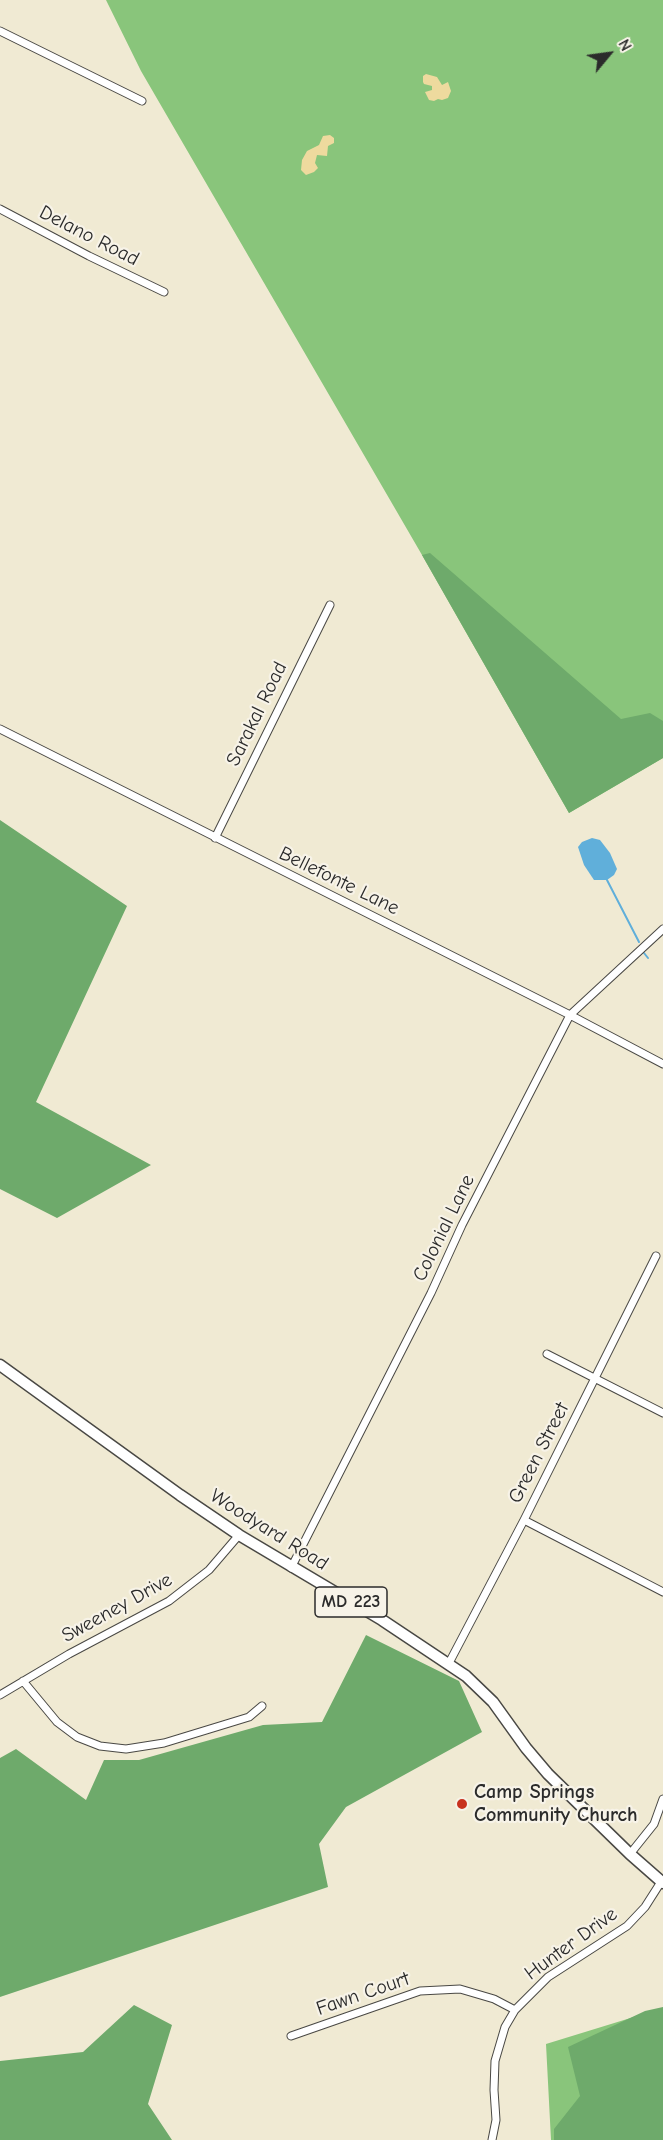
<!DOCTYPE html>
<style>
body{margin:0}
#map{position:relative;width:663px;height:2140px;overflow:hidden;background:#f0ead3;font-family:"Comic Neue",sans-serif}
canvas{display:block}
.north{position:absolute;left:579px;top:24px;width:60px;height:60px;-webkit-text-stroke:4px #f7f3e8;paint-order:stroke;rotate:61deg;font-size:16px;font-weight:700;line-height:24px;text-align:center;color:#2b2b2b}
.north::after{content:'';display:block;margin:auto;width:21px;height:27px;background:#2b2b2b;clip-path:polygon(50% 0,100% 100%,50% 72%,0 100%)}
</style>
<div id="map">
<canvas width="663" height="2140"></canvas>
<div class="north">N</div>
</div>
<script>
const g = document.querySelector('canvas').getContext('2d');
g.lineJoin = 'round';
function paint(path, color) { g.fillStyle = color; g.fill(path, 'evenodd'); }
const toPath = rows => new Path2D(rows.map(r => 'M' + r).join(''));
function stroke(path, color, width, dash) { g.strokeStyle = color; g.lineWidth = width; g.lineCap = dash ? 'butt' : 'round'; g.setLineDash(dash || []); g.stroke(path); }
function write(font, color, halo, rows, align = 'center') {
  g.font = font + ' "Comic Neue",sans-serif'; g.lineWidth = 4.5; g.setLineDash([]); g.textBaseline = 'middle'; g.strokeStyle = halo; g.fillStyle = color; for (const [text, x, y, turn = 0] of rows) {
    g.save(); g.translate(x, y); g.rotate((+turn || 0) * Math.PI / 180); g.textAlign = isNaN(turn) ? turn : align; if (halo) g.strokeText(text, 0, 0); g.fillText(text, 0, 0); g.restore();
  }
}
const green = toPath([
 [106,0,663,0,663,758,569,813,422,555,141,71],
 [663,2008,663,2140,551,2140,546,2044]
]);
const forest = toPath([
 [430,553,621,719,650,713,663,721,663,758,569,813,422,555],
 [0,820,127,906,36,1102,151,1165,57,1218,0,1189],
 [366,1635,459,1681,482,1732,346,1807,319,1844,328,1887,0,1997,0,1758,16,1749,86,1800,104,1760,139,1760,263,1725,322,1722],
 [134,2005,172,2025,148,2104,172,2140,0,2140,0,2061,83,2052],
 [663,2007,663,2140,554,2140,554,2129,580,2096,568,2047,645,2011]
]);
const sand = toPath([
 [426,74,437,77,442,85,448,82,451,91,448,98,442,100,438,99,434,101,429,100,425,92,432,90,432,86,424,84,423,82,423,76],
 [330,135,334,138,334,143,328,146,327,156,317,155,315,163,318,168,314,172,306,175,301,170,302,160,307,151,319,145,323,136]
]);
const water = toPath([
 [592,838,600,840,610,853,617,869,614,875,607,880,594,880,584,865,578,847,582,842]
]);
const stream = toPath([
 [607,880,639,942],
 [644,953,648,958]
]);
const minor = toPath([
 [0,31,142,101],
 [0,209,89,256,164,292],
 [0,729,570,1015,663,1064],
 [215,838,330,605],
 [547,1354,663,1413],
 [524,1520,663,1592],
 [291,1568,431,1293,462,1225,570,1015,663,929],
 [449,1663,524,1520,656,1256],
 [23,1681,57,1722,77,1737,100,1746,126,1749,164,1743,249,1717,262,1706],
 [0,1695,69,1654,169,1601,209,1570,239,1535],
 [630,1854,654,1824,663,1799],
 [291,2036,420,1991,460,1989,494,1999,515,2010],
 [492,2140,496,2120,494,2090,495,2061,505,2027,515,2010,548,1977,627,1926,645,1907,661,1882]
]);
const primary = toPath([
 [0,1365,180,1495,239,1535,382,1620,466,1676,493,1702,526,1748,548,1774,630,1854,663,1883]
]);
const markers = [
 [462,1804,6,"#c8321e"]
];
const shields = [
 [351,1602,72]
];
const shieldNames = [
 ["MD 223",351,1602]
];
const streetNames = [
 ["Delano Road",89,236,27],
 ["Sarakal Road",257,714,-64],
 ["Bellefonte Lane",339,881,26],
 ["Colonial Lane",444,1228,-64],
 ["Green Street",539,1453,-63],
 ["Woodyard Road",269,1530,32],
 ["Sweeney Drive",117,1608,-29],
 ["Hunter Drive",571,1944,-36],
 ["Fawn Court",363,1994,-19]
];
const poiNames = [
 ["Camp Springs",474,1792],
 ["Community Church",474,1815]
];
paint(green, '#89c57b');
paint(forest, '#6eaa6b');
paint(sand, '#eeda9e');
paint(water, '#60afda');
stroke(stream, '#60afda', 2);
stroke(minor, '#494844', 9);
stroke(primary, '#494844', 13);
stroke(minor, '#fff', 7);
stroke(primary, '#fff', 10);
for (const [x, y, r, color] of markers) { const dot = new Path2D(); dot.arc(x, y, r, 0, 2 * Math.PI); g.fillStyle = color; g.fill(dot); stroke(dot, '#f7f3e8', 2); }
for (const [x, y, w] of shields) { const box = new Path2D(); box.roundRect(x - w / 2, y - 15, w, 30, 4.5); g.fillStyle = '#f7f3e8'; g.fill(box); stroke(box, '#2b2b2b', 1.5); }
write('bold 18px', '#2b2b2b', null, shieldNames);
write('20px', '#2b2b2b', '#f7f3e8', streetNames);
write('bold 20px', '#2b2b2b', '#f7f3e8', poiNames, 'left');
</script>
